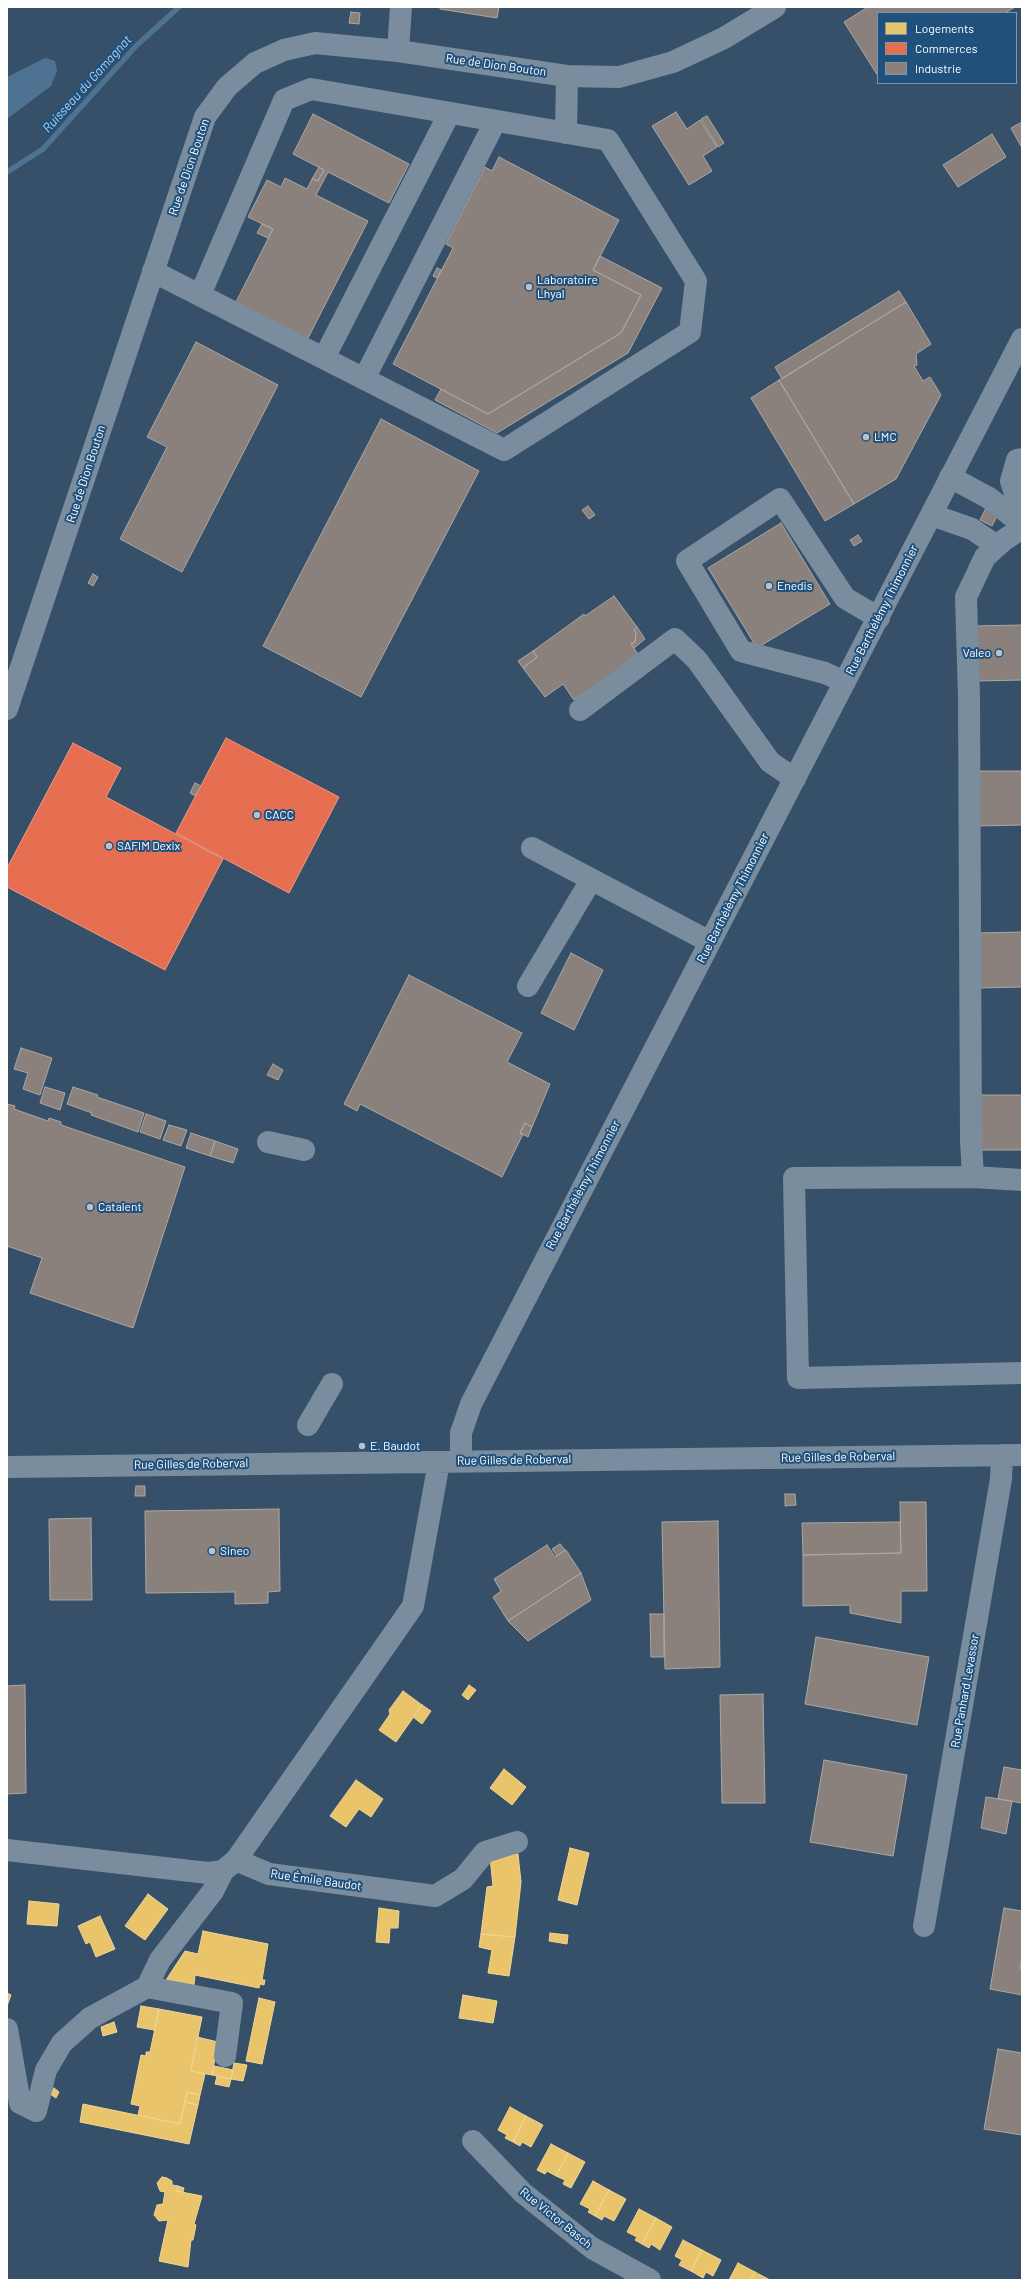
<!DOCTYPE html>
<meta charset="utf-8">
<style>
body{margin:0}
#map{position:relative;width:1029px;height:2287px;overflow:hidden;background:#355068;font-family:Barlow,sans-serif}
canvas{display:block}
.frame{position:absolute;inset:0;border:8px solid #fff;pointer-events:none}
.legend{position:absolute;left:877px;top:12px;width:140px;height:72px;box-sizing:border-box;background:#20517d;border:1px solid #7997b1;margin:0;padding:5px 7px;list-style:none;font-size:12px;color:#fff}
.legend li{display:flex;align-items:center;gap:8px;height:20px}
.legend b{width:20px;border:1px solid #7997b1}
</style>
<div id="map">
<canvas width="1029" height="2287"></canvas>
<div class="frame"></div>
<ul class="legend">
<li><b style="height:11px;background:#e9c46a"></b>Logements</li>
<li><b style="height:11px;background:#e76f51"></b>Commerces</li>
<li><b style="height:11px;background:#8a817c"></b>Industrie</li>
</ul>
</div>
<script>
const g = document.querySelector('canvas').getContext('2d');
g.lineJoin = 'round';
function paint(path, color) { g.fillStyle = color; g.fill(path, 'evenodd'); }
const toPath = rows => new Path2D(rows.map(r => 'M' + r).join(''));
function stroke(path, color, width, dash) { g.strokeStyle = color; g.lineWidth = width; g.lineCap = dash ? 'butt' : 'round'; g.setLineDash(dash || []); g.stroke(path); }
function write(font, color, halo, rows, align = 'center') {
  g.font = font + ' Barlow,sans-serif'; g.lineWidth = 4; g.setLineDash([]); g.textBaseline = 'middle'; g.strokeStyle = halo; g.fillStyle = color; for (const [text, x, y, turn = 0] of rows) {
    g.save(); g.translate(x, y); g.rotate((+turn || 0) * Math.PI / 180); g.textAlign = isNaN(turn) ? turn : align; if (halo) g.strokeText(text, 0, 0); g.fillText(text, 0, 0); g.restore();
  }
}
const water = toPath([
 [45,58,55,61,57,71,51,86,7,119,7,77]
]);
const homes = toPath([
 [469,1685,476,1690,468,1700,462,1695,469,1685],
 [403,1691,422,1705,396,1742,379,1730,390,1714,389,1710,403,1691],
 [422,1705,431,1711,422,1724,413,1717,422,1705],
 [504,1769,526,1787,512,1805,490,1788,504,1769],
 [356,1780,383,1799,371,1817,359,1809,346,1827,330,1816,356,1780],
 [570,1848,589,1853,577,1905,558,1900,570,1848],
 [518,1854,521,1882,515,1937,481,1934,487,1887,493,1886,490,1857,518,1854],
 [148,1894,168,1909,145,1940,125,1926,148,1894],
 [29,1901,59,1904,57,1926,27,1924,29,1901],
 [379,1908,399,1911,398,1928,390,1928,389,1943,376,1942,379,1908],
 [100,1916,115,1949,96,1957,90,1942,86,1944,78,1926,100,1916],
 [203,1931,268,1944,262,1980,265,1980,264,1985,260,1984,259,1988,195,1975,194,1985,166,1980,185,1951,198,1954,203,1931],
 [550,1933,568,1935,567,1944,549,1941,550,1933],
 [481,1934,515,1937,509,1976,488,1973,492,1950,479,1947,481,1934],
 [7,1993,11,1995,7,2006,7,1993],
 [463,1995,497,2001,493,2023,459,2018,463,1995],
 [259,1998,275,2002,262,2064,246,2061,259,1998],
 [141,2006,159,2009,154,2030,137,2027,141,2006],
 [159,2009,202,2017,191,2071,205,2074,200,2095,187,2092,180,2124,138,2115,140,2106,131,2104,141,2055,146,2056,146,2052,150,2052,159,2009],
 [114,2022,117,2032,103,2036,101,2027,114,2022],
 [197,2037,218,2042,212,2075,191,2071,197,2037],
 [234,2063,247,2065,243,2081,231,2079,234,2063],
 [214,2066,233,2070,231,2079,212,2075,214,2066],
 [217,2076,231,2079,229,2087,215,2084,217,2076],
 [54,2088,59,2092,56,2098,50,2094,54,2088],
 [187,2092,200,2095,198,2105,185,2102,187,2092],
 [185,2102,198,2105,189,2144,80,2122,83,2104,180,2124,185,2102],
 [510,2107,526,2116,513,2142,505,2138,507,2135,498,2130,510,2107],
 [526,2116,543,2125,531,2147,522,2142,520,2146,513,2142,526,2116],
 [551,2144,568,2153,556,2176,547,2171,545,2174,537,2170,551,2144],
 [568,2153,585,2162,571,2188,563,2184,565,2180,556,2176,568,2153],
 [162,2177,167,2178,172,2181,172,2185,178,2186,176,2191,202,2196,194,2224,196,2225,193,2240,191,2240,188,2267,159,2261,168,2220,159,2221,154,2215,157,2205,163,2204,165,2192,160,2191,157,2183,162,2177],
 [593,2181,609,2190,595,2216,588,2212,590,2209,580,2204,593,2181],
 [178,2186,184,2188,183,2192,176,2191,178,2186],
 [609,2190,626,2199,614,2221,604,2216,602,2220,595,2216,609,2190],
 [639,2209,656,2218,642,2244,635,2240,637,2237,627,2232,639,2209],
 [656,2218,672,2227,660,2250,651,2244,649,2248,642,2244,656,2218],
 [683,2240,702,2250,691,2271,679,2265,682,2260,675,2256,683,2240],
 [702,2250,721,2260,713,2276,706,2272,703,2278,691,2271,702,2250],
 [738,2263,755,2272,750,2280,729,2280,738,2263],
 [755,2272,770,2280,750,2280,755,2272]
]);
const shops = toPath([
 [226,738,339,797,289,893,176,833,226,738],
 [73,743,121,768,106,797,223,859,165,970,7,887,7,868,73,743]
]);
const industry = toPath([
 [440,7,499,7,497,18,440,9,440,7],
 [868,7,1015,7,1005,13,878,13,878,76,844,22,868,7],
 [351,12,360,13,359,24,349,23,351,12],
 [676,112,687,129,700,120,717,147,703,156,712,171,689,185,652,126,676,112],
 [313,114,409,164,389,203,328,172,316,195,368,221,307,340,235,304,273,229,248,217,267,180,281,187,285,178,307,189,312,179,318,181,324,170,293,154,313,114],
 [707,116,724,143,718,147,701,119,707,116],
 [1022,122,1022,148,1011,128,1022,122],
 [992,134,1006,157,958,187,943,165,992,134],
 [499,157,619,220,593,270,641,295,621,333,488,414,393,364,453,248,446,244,485,167,492,171,499,157],
 [319,167,324,170,318,181,312,179,319,167],
 [262,224,273,229,268,238,257,233,262,224],
 [600,256,662,288,628,353,497,433,435,400,441,389,488,414,621,333,641,295,593,270,600,256],
 [437,268,441,270,437,278,433,276,437,268],
 [899,291,906,302,782,379,775,367,899,291],
 [906,302,931,344,916,354,917,365,914,366,923,381,930,377,941,395,896,479,854,504,779,380,906,302],
 [196,342,278,385,182,572,120,539,167,447,147,437,196,342],
 [779,380,854,504,825,521,751,398,779,380],
 [381,419,479,471,361,697,263,646,381,419],
 [588,506,595,515,589,519,582,510,588,506],
 [986,508,998,514,992,526,980,520,986,508],
 [781,523,830,604,757,648,708,568,781,523],
 [858,535,862,541,854,546,850,540,858,535],
 [93,574,98,577,93,586,88,583,93,574],
 [614,596,637,627,634,630,636,633,635,642,631,644,640,657,574,700,563,684,545,697,523,668,537,657,533,651,584,614,585,616,614,596],
 [1022,625,1022,680,976,681,975,626,1022,625],
 [637,627,645,639,634,648,631,644,635,642,636,633,634,630,637,627],
 [533,651,537,657,523,668,518,661,533,651],
 [977,771,1022,771,1022,825,977,826,977,771],
 [195,783,201,786,195,796,190,793,195,783],
 [1022,932,1022,987,979,988,978,933,1022,932],
 [571,953,603,970,574,1030,541,1013,571,953],
 [409,975,522,1033,507,1062,550,1084,532,1127,525,1123,520,1133,523,1134,502,1177,360,1104,357,1111,344,1104,409,975],
 [21,1048,52,1058,40,1095,23,1089,28,1073,14,1069,21,1048],
 [273,1064,283,1070,278,1080,267,1075,273,1064],
 [45,1087,65,1093,60,1110,40,1103,45,1087],
 [73,1087,98,1095,97,1097,144,1113,138,1132,91,1115,92,1113,67,1104,73,1087],
 [980,1095,1022,1095,1022,1150,981,1150,980,1095],
 [7,1104,15,1106,14,1109,48,1121,49,1118,61,1122,61,1125,185,1167,133,1328,30,1293,42,1258,7,1246,7,1104],
 [146,1114,166,1121,160,1139,140,1132,146,1114],
 [525,1123,532,1127,528,1137,520,1133,525,1123],
 [169,1125,187,1130,181,1146,163,1140,169,1125],
 [191,1133,215,1141,210,1156,186,1148,191,1133],
 [215,1141,238,1149,233,1163,210,1156,215,1141],
 [136,1486,145,1486,145,1496,135,1496,136,1486],
 [785,1494,795,1494,796,1505,785,1506,785,1494],
 [900,1502,926,1502,927,1591,901,1591,901,1623,850,1613,850,1605,803,1606,803,1555,901,1553,900,1502],
 [279,1509,280,1591,268,1592,268,1603,235,1604,235,1592,146,1593,145,1511,279,1509],
 [91,1518,92,1600,50,1600,49,1519,91,1518],
 [718,1521,720,1667,665,1669,662,1522,718,1521],
 [900,1522,901,1553,803,1555,802,1523,900,1522],
 [560,1544,565,1550,557,1556,552,1549,560,1544],
 [547,1545,555,1557,566,1550,581,1573,508,1621,493,1597,501,1591,494,1579,547,1545],
 [581,1573,591,1600,528,1641,508,1621,581,1573],
 [650,1614,664,1614,664,1657,651,1657,650,1614],
 [816,1637,929,1657,917,1725,805,1704,816,1637],
 [25,1685,26,1793,7,1794,7,1686,25,1685],
 [763,1694,765,1803,722,1803,720,1695,763,1694],
 [824,1760,907,1775,893,1856,810,1842,824,1760],
 [1004,1767,1022,1770,1022,1803,998,1799,1004,1767],
 [986,1797,1012,1801,1006,1834,981,1828,986,1797],
 [1004,1908,1022,1911,1022,1956,1020,1969,1022,1969,1022,1995,990,1989,1004,1908],
 [998,2049,1022,2053,1022,2135,984,2129,998,2049]
]);
const stream = toPath([
 [7,172,43,149,136,46,179,7]
]);
const minor = toPath([
 [398,51,401,7],
 [566,133,567,76],
 [153,271,168,279,504,450,690,332,696,281,608,140,311,89,284,100,200,295],
 [324,358,449,114],
 [364,379,495,122],
 [1022,459,1017,460,1011,481,1022,516],
 [950,477,989,498,1022,524],
 [932,515,972,529,997,546],
 [845,682,825,673,741,651,687,561,780,499,845,598,879,618],
 [7,709,205,117,227,87,255,63,284,50,315,43,398,51,567,76,619,77,673,62,724,38,775,7],
 [580,710,675,639,697,660,770,762,795,779],
 [532,848,710,942],
 [528,986,591,880],
 [268,1142,304,1150],
 [973,1177,971,1140,969,697,966,597,985,557,1004,540,1022,528],
 [1022,1180,973,1177,794,1178,798,1378,1022,1373],
 [308,1425,332,1384],
 [461,1461,461,1433,471,1404,1022,339],
 [7,1467,1022,1455],
 [7,1850,208,1873,223,1871,236,1860,269,1874,435,1896,463,1879,485,1852,517,1842],
 [236,1860,413,1606,439,1462],
 [223,1871,213,1891,160,1960,147,1987,232,2003,225,2056],
 [924,1926,1001,1479,1002,1455],
 [7,2029,20,2103,36,2111,46,2070,62,2043,90,2018,147,1987],
 [473,2141,523,2193,592,2248,650,2280]
]);
const markers = [
 [529,287,4,"#b8c2ca"],
 [866,437,4,"#b8c2ca"],
 [769,586,4,"#b8c2ca"],
 [999,653,4,"#b8c2ca"],
 [257,815,4,"#b8c2ca"],
 [109,846,4,"#b8c2ca"],
 [90,1207,4,"#b8c2ca"],
 [362,1446,4,"#b8c2ca"],
 [212,1551,4,"#b8c2ca"]
];
const streetNames = [
 ["Rue de Dion Bouton",496,65,8],
 ["Rue de Dion Bouton",189,167,-71],
 ["Rue de Dion Bouton",86,474,-72],
 ["Rue Barthélémy Thimonnier",882,610,-63],
 ["Rue Barthélémy Thimonnier",733,898,-63],
 ["Rue Barthélémy Thimonnier",583,1185,-62],
 ["Rue Gilles de Roberval",838,1457,-1],
 ["Rue Gilles de Roberval",514,1460,-1],
 ["Rue Gilles de Roberval",191,1464,-1],
 ["Rue Panhard Levassor",965,1691,-80],
 ["Rue Émile Baudot",316,1880,8],
 ["Rue Victor Basch",556,2218,39]
];
const poiNames = [
 ["Laboratoire",537,280],
 ["Lhyal",537,294],
 ["LMC",874,437],
 ["Enedis",777,586],
 ["Valeo",991,653,"right"],
 ["CACC",265,815],
 ["SAFIM Dexix",117,846],
 ["Catalent",98,1207],
 ["E. Baudot",370,1446],
 ["Sineo",220,1551]
];
const waterNames = [
 ["Ruisseau du Gamagnat",87,84,-48]
];
paint(water, '#4e7392');
paint(homes, '#e9c46a');
stroke(homes, '#f0d697', 1);
paint(shops, '#e76f51');
stroke(shops, '#ee9a85', 1);
paint(industry, '#8a817c');
stroke(industry, '#ada7a3', 1);
stroke(stream, '#4e7392', 5.5);
stroke(minor, '#7a8d9f', 22);
for (const [x, y, r, color] of markers) { const dot = new Path2D(); dot.arc(x, y, r, 0, 2 * Math.PI); g.fillStyle = color; g.fill(dot); stroke(dot, '#20517d', 1.5); }
write('12px', '#fff', '#20517d', streetNames);
write('12px', '#fff', '#20517d', poiNames, 'left');
write('italic 13px', '#aed2ef', '#20517d', waterNames);
</script>
